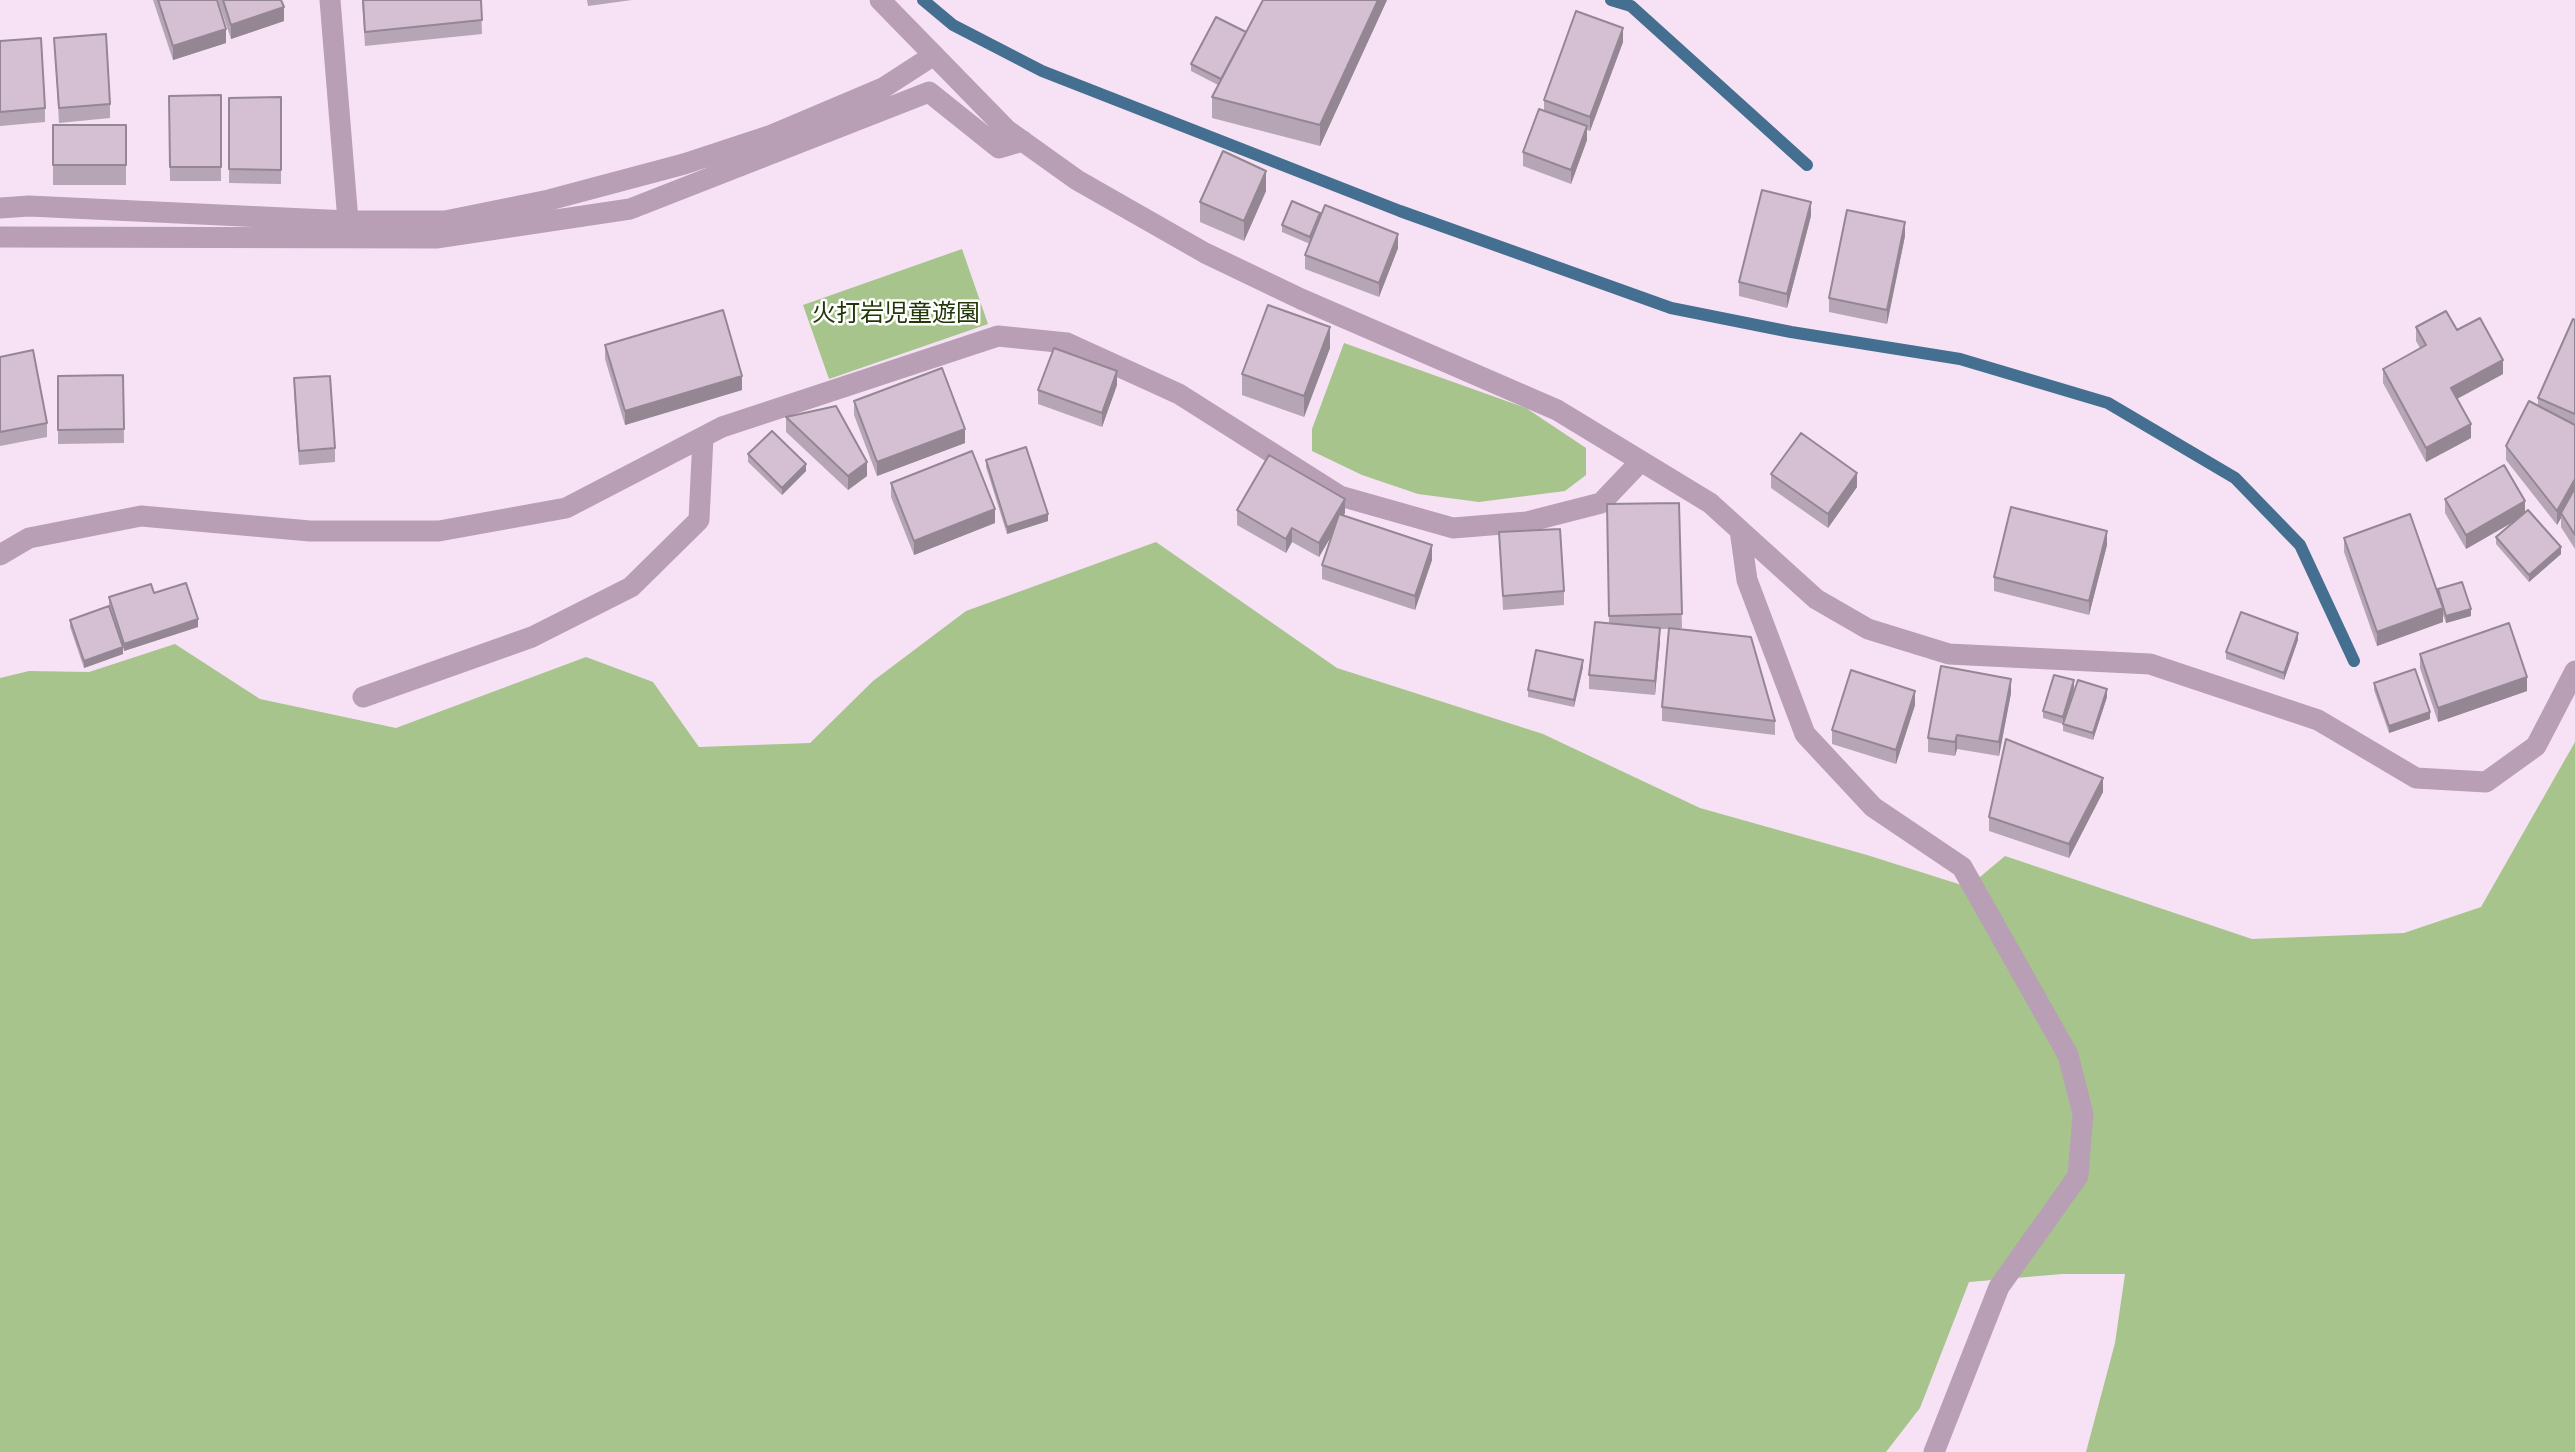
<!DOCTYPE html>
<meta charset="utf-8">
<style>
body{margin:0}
canvas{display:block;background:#f6e2f4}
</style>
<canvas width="2575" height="1452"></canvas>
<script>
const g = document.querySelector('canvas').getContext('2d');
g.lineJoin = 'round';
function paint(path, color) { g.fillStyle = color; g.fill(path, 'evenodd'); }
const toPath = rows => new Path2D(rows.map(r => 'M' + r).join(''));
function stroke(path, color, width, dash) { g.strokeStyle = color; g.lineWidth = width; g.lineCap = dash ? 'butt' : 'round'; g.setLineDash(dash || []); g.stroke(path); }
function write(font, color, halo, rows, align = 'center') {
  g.font = font + ' Helvetica,"Noto Sans JP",sans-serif'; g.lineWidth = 5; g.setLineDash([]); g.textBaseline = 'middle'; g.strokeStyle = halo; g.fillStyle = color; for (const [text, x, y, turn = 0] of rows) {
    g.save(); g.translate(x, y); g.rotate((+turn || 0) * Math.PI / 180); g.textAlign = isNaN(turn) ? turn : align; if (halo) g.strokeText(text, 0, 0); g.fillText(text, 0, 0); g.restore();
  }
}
const green = toPath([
 [962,249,988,324,829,379,803,305],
 [1344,343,1526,408,1586,448,1586,475,1565,491,1479,502,1418,494,1362,475,1312,451,1312,429],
 [1156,542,1337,668,1543,734,1700,808,1867,855,1968,887,2005,856,2252,939,2404,933,2481,907,2575,742,2575,1452,2086,1452,2115,1343,2125,1274,2062,1274,1969,1282,1920,1408,1886,1452,0,1452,0,678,29,671,89,672,175,644,260,699,396,728,586,657,653,682,699,747,810,743,873,681,966,611]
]);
const stream = toPath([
 [923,0,953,25,1042,71,1400,211,1671,308,1791,332,1960,359,2108,403,2235,478,2300,545,2354,661],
 [1611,0,1631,6,1807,165]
]);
const minor = toPath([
 [330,0,348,221],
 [880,0,1007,130,1077,180,1205,253,1301,299,1557,410,1710,503,1816,599,1868,629,1949,654,2150,664,2318,720,2416,778,2486,782,2536,746,2575,671],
 [0,208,29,206,348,221,445,221,549,200,684,164,772,135,883,88,934,55],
 [0,237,436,238,630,209,929,92,999,148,1023,141],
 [1740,530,1747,580,1805,734,1873,807,1962,867,2068,1055,2083,1114,2078,1176,1999,1287,1934,1452],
 [0,555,29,538,141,516,310,531,439,531,566,508,722,427,998,336,1067,343,1179,394,1340,496,1453,528,1527,522,1601,503,1641,461],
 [363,697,532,637,631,587,699,520,703,437]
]);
const wall = toPath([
 [153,0,217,0,226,43,173,60],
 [218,0,281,0,284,21,231,39],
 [362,0,481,0,482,34,365,46],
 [587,0,632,0,588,6],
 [1387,0,1320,146,1212,118,1212,97,1218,85,1191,71,1191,64,1246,32],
 [54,38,110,104,110,118,59,123],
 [0,41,45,108,45,122,0,126],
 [1623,42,1590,131,1587,130,1587,140,1571,184,1523,166,1523,152,1544,111,1544,100],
 [221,95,221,181,170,181,169,96],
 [281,97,281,184,229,183,229,98],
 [53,125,126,125,126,185,53,185],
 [1266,191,1244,241,1200,222,1200,202],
 [1811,216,1787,308,1739,296,1739,282],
 [1320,218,1398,248,1379,297,1305,269,1305,255,1310,244,1282,232,1282,225],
 [1905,236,1887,324,1829,312,1829,298],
 [2575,320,2575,549,2561,527,2561,518,2557,525,2506,460,2506,446,2538,406,2538,398],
 [2416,327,2457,330,2503,374,2457,399,2471,438,2426,462,2383,383,2383,369,2420,348,2416,341],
 [605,345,742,390,625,425,605,359],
 [1330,348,1304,417,1242,395,1242,374],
 [0,357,47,423,47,437,0,446],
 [123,375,124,443,58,444,58,376],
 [294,378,335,448,335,462,299,465,294,392],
 [1117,385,1102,427,1038,404,1038,390],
 [854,401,965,443,877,476,854,415],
 [786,417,867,476,848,490,786,432],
 [748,454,806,471,782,495,748,462],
 [986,460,1048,521,1007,534,986,467],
 [1771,474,1857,487,1828,528,1771,488],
 [891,483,995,523,914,555,891,497],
 [2445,499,2525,513,2561,554,2529,582,2496,544,2496,537,2515,521,2466,549,2445,513],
 [1679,503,1682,628,1671,629,1775,721,1775,735,1662,721,1662,707,1669,629,1660,629,1660,642,1655,695,1589,689,1589,675,1609,623,1607,504],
 [1237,510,1345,513,1343,516,1432,560,1415,610,1322,579,1322,565,1331,536,1319,557,1292,542,1286,553,1237,525],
 [1499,532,1564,591,1564,605,1503,610],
 [2344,538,2438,593,2471,616,2446,623,2443,615,2443,622,2377,646,2344,552],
 [2107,545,2089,615,1994,591,1994,577],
 [154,593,198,627,124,651,123,647,123,654,84,668,70,627,70,620,122,643,109,605,109,597],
 [2298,640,2284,680,2226,659,2226,652],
 [2420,654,2527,691,2438,722,2420,668],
 [1583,667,1574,707,1528,697,1528,690],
 [2374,683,2430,719,2389,733,2374,690],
 [2074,688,2063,724,2043,718,2043,711],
 [2011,693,1999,756,1957,749,1955,756,1928,752,1928,738],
 [2107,697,2093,740,2063,731,2063,724],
 [1915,705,1896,764,1832,744,1832,730],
 [2103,792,2069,858,1989,831,1989,817]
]);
const shadedWall = toPath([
 [1378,0,1387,0,1320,146,1320,125],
 [284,7,284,21,231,39,231,25],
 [1623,28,1623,42,1590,131,1590,117],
 [226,29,226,43,173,60,173,46],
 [1587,126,1587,140,1571,184,1571,170],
 [1266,171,1266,191,1244,241,1244,221],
 [1811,202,1811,216,1787,308,1787,294],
 [1320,213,1320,220,1310,244,1310,237],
 [1905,222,1905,236,1887,324,1887,310],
 [1398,234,1398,248,1379,297,1379,283],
 [1330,327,1330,348,1304,417,1304,396],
 [2503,360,2503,374,2451,402,2451,388],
 [1117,371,1117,385,1102,427,1102,413],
 [742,376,742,390,625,425,625,411],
 [2471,424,2471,438,2426,462,2426,448],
 [965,429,965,443,877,476,877,462],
 [867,462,867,476,848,490,848,476],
 [806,464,806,471,782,495,782,488],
 [1857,473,1857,487,1828,528,1828,514],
 [2575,479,2575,493,2561,513,2561,518,2557,525,2557,511],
 [1345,499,1345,513,1319,557,1319,543],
 [2525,501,2525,515,2466,549,2466,535],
 [995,509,995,523,914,555,914,541],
 [1048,514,1048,521,1007,534,1007,527],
 [1292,528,1292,542,1286,553,1286,539],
 [2107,531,2107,545,2089,615,2089,601],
 [1432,545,1432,560,1415,610,1415,596],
 [2561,547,2561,554,2529,582,2529,575],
 [2443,608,2443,622,2377,646,2377,632],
 [2471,609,2471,616,2446,623,2446,616],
 [198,619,198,627,124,651,124,644],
 [1660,628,1660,642,1655,695,1655,681],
 [2298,633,2298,640,2284,680,2284,673],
 [123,647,123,654,84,668,84,661],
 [1583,660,1583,667,1574,707,1574,700],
 [2527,677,2527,691,2438,722,2438,708],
 [2011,679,2011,693,1999,756,1999,742],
 [2074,680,2074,688,2063,724,2063,717],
 [2107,689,2107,697,2093,740,2093,733],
 [1915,691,1915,705,1896,764,1896,750],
 [2430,712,2430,719,2389,733,2389,726],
 [1957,735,1957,749,1955,756,1955,742],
 [2103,778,2103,792,2069,858,2069,844]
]);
const building = toPath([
 [158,0,217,0,226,29,173,46,158,0],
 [223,0,281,0,284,7,231,25,223,0],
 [363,0,481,0,482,20,365,32,363,0],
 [1263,0,1378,0,1320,125,1212,97,1263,0],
 [1576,11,1623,28,1590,117,1544,100,1576,11],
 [1216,17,1246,32,1221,79,1191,64,1216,17],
 [106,34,110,104,59,108,54,38,106,34],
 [41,38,45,108,0,112,0,41,41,38],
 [221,95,221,167,170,167,169,96,221,95],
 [281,97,281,170,229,169,229,98,281,97],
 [1539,109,1587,126,1571,170,1523,152,1539,109],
 [53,125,126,125,126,165,53,165,53,125],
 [1223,151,1266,171,1244,221,1200,202,1223,151],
 [1762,190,1811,202,1787,294,1739,282,1762,190],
 [1292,201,1320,213,1310,237,1282,225,1292,201],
 [1325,205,1398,234,1379,283,1305,255,1325,205],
 [1847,210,1905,222,1887,310,1829,298,1847,210],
 [1268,305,1330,327,1304,396,1242,374,1268,305],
 [723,310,742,376,625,411,605,345,723,310],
 [2446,311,2457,330,2480,318,2503,360,2451,388,2471,424,2426,448,2383,369,2426,345,2416,327,2446,311],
 [2573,319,2575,320,2575,414,2538,398,2573,319],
 [1054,348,1117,371,1102,413,1038,390,1054,348],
 [33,350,47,423,0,432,0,357,33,350],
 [942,368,965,429,877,462,854,401,942,368],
 [123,375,124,429,58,430,58,376,123,375],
 [330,376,335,448,299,451,294,378,330,376],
 [2529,401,2575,425,2575,479,2557,511,2506,446,2529,401],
 [836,406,867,462,848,476,786,417,836,406],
 [772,431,806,464,782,488,748,454,772,431],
 [1801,433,1857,473,1828,514,1771,474,1801,433],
 [1026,447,1048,514,1007,527,986,460,1026,447],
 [972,451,995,509,914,541,891,483,972,451],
 [1269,455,1345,499,1319,543,1292,528,1286,539,1237,510,1269,455],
 [2504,465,2525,501,2466,535,2445,499,2504,465],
 [2575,488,2575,535,2561,513,2575,488],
 [1679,503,1682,614,1609,616,1607,504,1679,503],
 [2011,507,2107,531,2089,601,1994,577,2011,507],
 [2528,510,2561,547,2529,575,2496,537,2528,510],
 [1339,514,1432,545,1415,596,1322,565,1339,514],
 [2410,514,2443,608,2377,632,2344,538,2410,514],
 [1560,529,1564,591,1503,596,1499,532,1560,529],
 [2462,582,2471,609,2446,616,2438,589,2462,582],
 [186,583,198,619,124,644,109,597,151,584,154,593,186,583],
 [109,606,123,647,84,661,70,620,109,606],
 [2241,612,2298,633,2284,673,2226,652,2241,612],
 [1595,622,1660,628,1655,681,1589,675,1595,622],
 [2509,623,2527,677,2438,708,2420,654,2509,623],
 [1669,628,1751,637,1775,721,1662,707,1669,628],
 [1536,650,1583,660,1574,700,1528,690,1536,650],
 [1941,666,2011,679,1999,742,1957,735,1955,742,1928,738,1941,666],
 [2415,669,2430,712,2389,726,2374,683,2415,669],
 [1851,670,1915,691,1896,750,1832,730,1851,670],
 [2054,675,2074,680,2063,717,2043,711,2054,675],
 [2078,680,2107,689,2093,733,2063,724,2078,680],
 [2006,739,2103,778,2069,844,1989,817,2006,739]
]);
const parkNames = [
 ["火打岩児童遊園",896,314]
];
paint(green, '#a7c48c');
stroke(stream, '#446f91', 12);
stroke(minor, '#b89fb6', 21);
paint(wall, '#b6a5b5');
paint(shadedWall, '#948693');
paint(building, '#d4c0d2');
stroke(building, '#948693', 2);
write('24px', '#233808', '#fff', parkNames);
</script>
